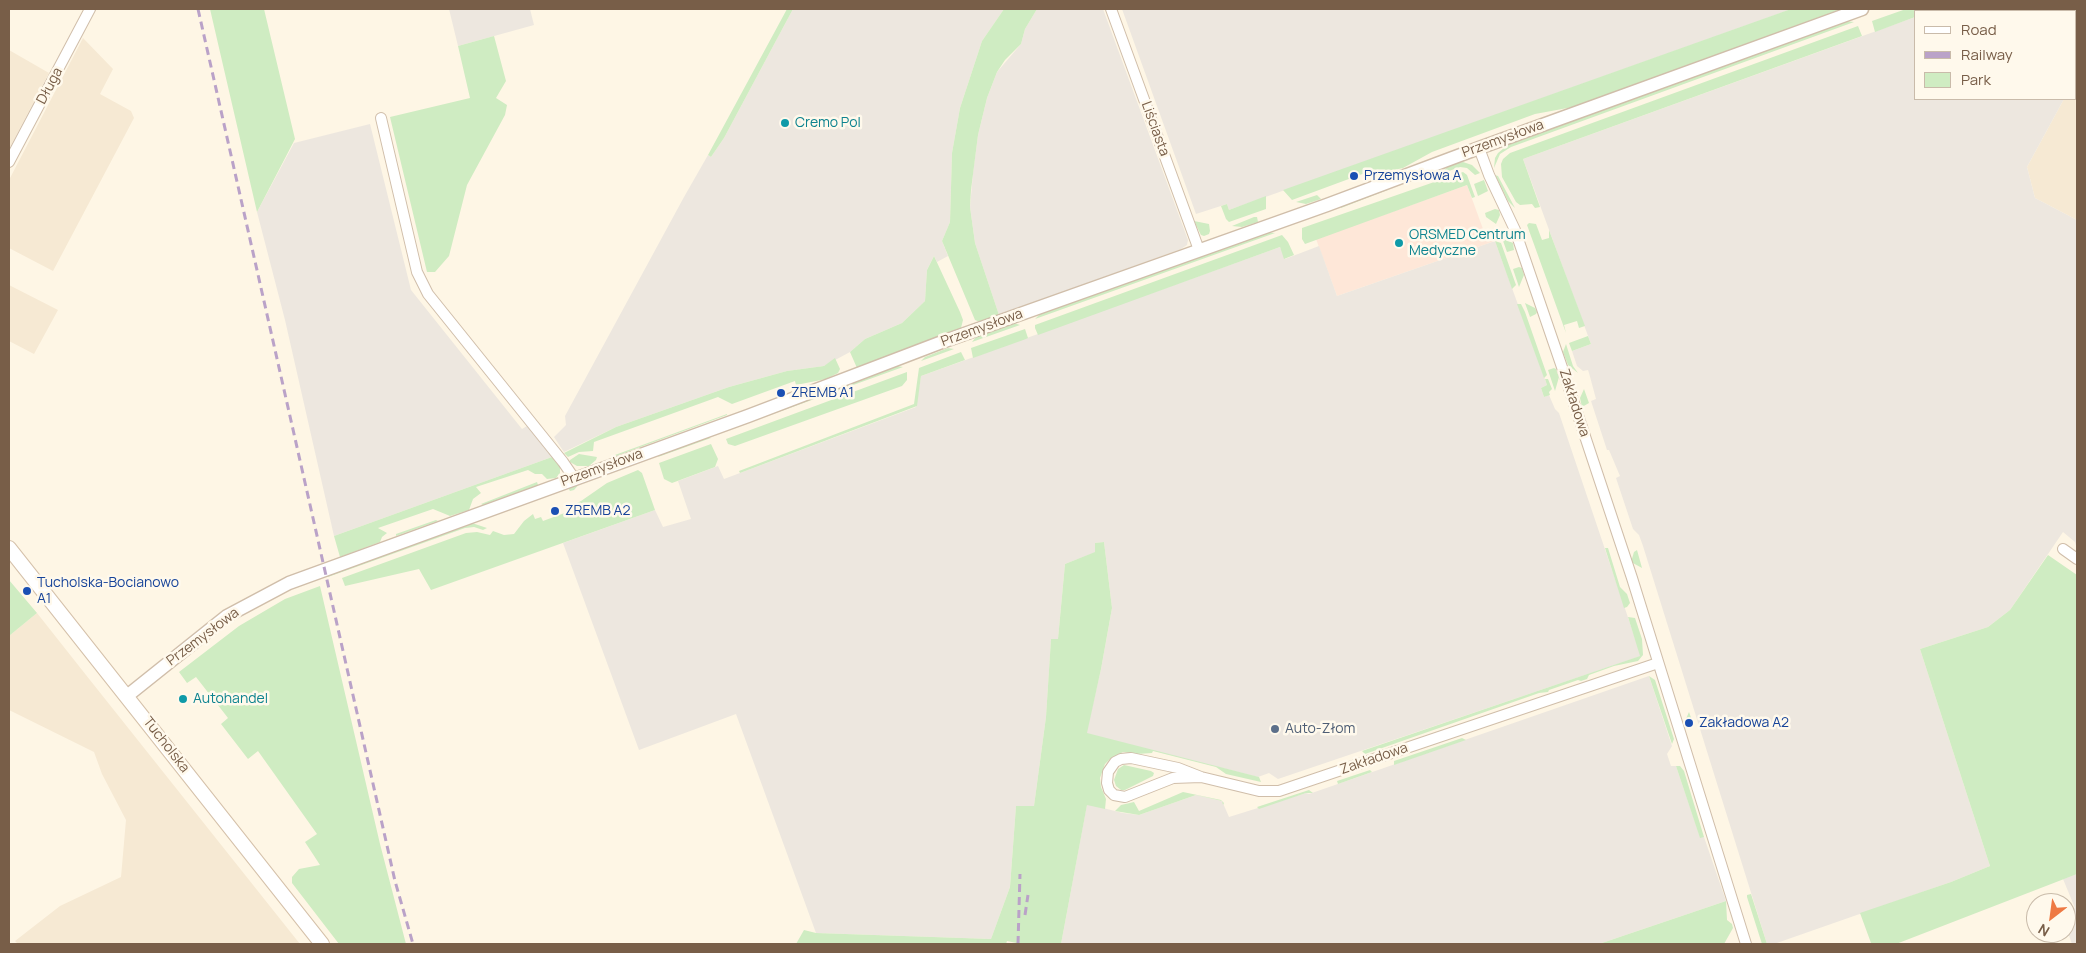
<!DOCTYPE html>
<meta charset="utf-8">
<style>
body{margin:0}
#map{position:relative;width:2086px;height:953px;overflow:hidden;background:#fef6e5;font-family:Manrope,sans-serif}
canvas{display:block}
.frame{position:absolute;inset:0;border:10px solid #785e48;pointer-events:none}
.legend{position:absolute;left:1914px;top:10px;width:162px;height:90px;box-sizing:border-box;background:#fff9ec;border:1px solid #c9bbaa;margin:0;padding:6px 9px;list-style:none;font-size:15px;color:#785e48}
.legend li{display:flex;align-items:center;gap:10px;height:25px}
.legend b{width:25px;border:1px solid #c9bbaa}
.north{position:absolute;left:2026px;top:893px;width:50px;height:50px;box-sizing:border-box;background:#fff9ec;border:1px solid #c9bbaa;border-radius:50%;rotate:210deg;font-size:14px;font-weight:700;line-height:20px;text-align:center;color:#785e48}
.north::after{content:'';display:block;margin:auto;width:18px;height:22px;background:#ee7943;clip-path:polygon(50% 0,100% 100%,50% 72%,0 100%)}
</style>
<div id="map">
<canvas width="2086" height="953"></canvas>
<div class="frame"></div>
<ul class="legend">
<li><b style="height:6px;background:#fff"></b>Road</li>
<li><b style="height:6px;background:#baa2c8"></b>Railway</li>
<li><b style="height:14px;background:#cfecc2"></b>Park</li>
</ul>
<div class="north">N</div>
</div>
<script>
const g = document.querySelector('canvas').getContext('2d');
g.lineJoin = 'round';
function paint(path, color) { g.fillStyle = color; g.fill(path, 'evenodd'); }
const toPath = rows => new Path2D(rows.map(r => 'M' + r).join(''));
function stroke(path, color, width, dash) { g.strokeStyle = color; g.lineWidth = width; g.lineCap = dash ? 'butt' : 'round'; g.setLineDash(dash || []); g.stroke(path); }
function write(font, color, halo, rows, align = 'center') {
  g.font = font + ' Manrope,sans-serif'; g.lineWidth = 5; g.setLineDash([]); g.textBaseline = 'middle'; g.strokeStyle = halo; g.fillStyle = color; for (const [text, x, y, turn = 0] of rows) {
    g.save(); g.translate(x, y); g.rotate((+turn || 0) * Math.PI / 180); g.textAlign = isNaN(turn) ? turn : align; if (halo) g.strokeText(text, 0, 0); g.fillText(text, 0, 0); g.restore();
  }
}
const residential = toPath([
 [83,38,113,69,100,94,131,111,134,118,53,271,9,248,9,180],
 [9,50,49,73,9,149],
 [2077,75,2077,220,2035,198,2027,167,2064,99,2075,99,2075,80],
 [9,285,58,310,34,354,9,341],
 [37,613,86,675,300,944,18,944,15,941,60,906,121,877,126,820,102,774,94,752,9,710,9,636]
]);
const commercial = toPath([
 [1467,185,1483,229,1486,231,1490,229,1495,241,1337,296,1316,239]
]);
const industrial = toPath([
 [449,9,530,9,534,25,458,46],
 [793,9,1004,9,982,41,960,108,952,153,950,222,942,241,948,256,937,262,934,256,927,270,925,301,902,323,865,339,850,352,824,366,787,371,729,387,616,427,564,452,554,437,566,425,565,416,684,197,708,155,711,157,724,138],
 [1037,9,1103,9,1188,240,1187,245,1181,249,999,315,975,243,970,207,973,173,978,135,987,98,997,72,1021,44,1025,29],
 [1122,9,1792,9,1229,210,1227,204,1196,214],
 [1937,9,2077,9,2077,75,2075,80,2075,11,1930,11],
 [1915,17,1915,99,2064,99,2027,167,2035,198,2077,220,2077,549,2075,542,2063,532,2010,610,1988,627,1920,649,1990,866,1951,882,1774,944,1767,944,1643,546,1639,535,1633,529,1616,478,1620,476,1609,450,1607,450,1591,401,1596,399,1589,373,1588,370,1583,371,1577,366,1572,351,1591,344,1523,159],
 [370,124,411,290,522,429,527,426,552,457,334,536,285,320,257,212,294,143],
 [1495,241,1547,385,1541,388,1544,397,1549,395,1555,409,1559,413,1641,656,1278,779,1269,773,1258,777,1086,734,1101,669,1112,608,1104,542,1095,543,1096,552,1065,564,1058,639,1051,640,1046,717,1034,806,1016,806,1010,887,991,939,816,933,736,714,639,750,563,543,655,510,663,527,691,519,678,481,718,466,724,479,916,407,921,376,1280,247,1285,259,1319,246,1337,296],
 [1649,676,1672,746,1667,754,1671,766,1676,766,1700,837,1704,837,1726,901,1599,944,1061,944,1087,804,1123,813,1139,815,1196,795,1222,801,1229,817,1306,793,1309,794],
 [2077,874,2077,944,2072,944,2066,927,2066,912,2075,908,2063,879]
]);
const green = toPath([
 [210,9,264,9,295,139,257,212],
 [787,9,793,9,724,138,711,157,708,155],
 [1004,9,1037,9,1025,29,1021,44,1005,60,997,72,987,98,978,135,971,190,970,207,975,243,999,315,980,322,975,320,942,241,950,222,952,153,960,108,982,41],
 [1791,9,1842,9,1573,107,1535,114,1432,152,1403,168,1367,176,1365,173,1292,200,1283,190],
 [1906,9,1927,9,1928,11,1915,11,1915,17,1875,32,1872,21],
 [1845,21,1854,22,1511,147,1500,154,1494,168,1495,158,1498,153,1509,144],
 [1858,26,1862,36,1523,159,1540,207,1535,208,1532,204,1520,205,1516,202,1502,177,1501,164,1503,159,1510,153],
 [494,36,506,81,496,98,507,105,505,115,467,185,449,256,435,272,427,272,390,117,470,98,458,46],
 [1463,162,1472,165,1480,173,1475,175,1467,168,1460,167,1438,175,1450,165],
 [1463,172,1467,175,1475,197,1472,198,1467,185,1305,244,1302,239,1302,228],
 [1495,175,1498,176,1515,208,1508,201],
 [1484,180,1488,191,1478,196,1474,184],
 [1390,189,1341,208,1341,207,1370,194],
 [1317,195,1321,199,1306,204,1296,202],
 [1266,196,1266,209,1229,222,1226,219,1221,206,1227,204,1229,210],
 [1495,209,1499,210,1500,215,1496,224,1486,217,1485,213],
 [1254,217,1257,217,1258,222,1242,227,1232,226],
 [1194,221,1209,224,1210,231,1209,234,1204,236,1201,235],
 [1529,223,1536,224,1542,240,1549,238,1549,230,1585,326,1579,328,1577,321,1564,325,1566,333,1527,225],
 [1265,232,1275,233,1035,319,1040,314],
 [1282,235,1288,242,1294,255,1284,259,1280,247,1038,335,1035,328,1035,325],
 [1502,238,1513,243,1514,250,1507,252],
 [1495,241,1501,243,1516,285,1512,289],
 [934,256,960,312,963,320,961,328,959,330,857,368,850,352,865,339,902,323,925,301,927,270],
 [1519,267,1522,268,1524,275,1519,287,1513,269],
 [1525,303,1535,308,1537,312,1536,314,1530,317],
 [1521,304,1525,312,1547,375,1544,378,1517,304],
 [1014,323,1020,325,972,342,976,337],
 [1025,329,1028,338,1026,339,973,358,971,348],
 [1588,336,1591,344,1572,351,1569,343],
 [1566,344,1573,366,1578,373,1568,365,1563,352],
 [948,348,954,349,921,361,925,357],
 [961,352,965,360,921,376,917,406,740,473,739,471,914,404,919,368],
 [835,358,840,369,838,373,826,379,796,385,795,381,732,404,718,397,594,442,593,451,579,452,568,457,564,453,616,427,729,387,787,371,824,366],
 [897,366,903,367,762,418,792,405],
 [1554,368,1556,369,1559,377,1555,391,1548,370],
 [907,372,907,380,902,386,735,446,728,444,726,439],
 [1545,379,1548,379,1552,389,1549,392,1550,395,1544,397,1541,388,1547,385],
 [1584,389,1589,403,1582,407,1580,398],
 [727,414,727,415,616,456,615,455],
 [706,437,711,438,658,457,661,453],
 [711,444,718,459,715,467,672,483,664,479,659,463],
 [579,454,597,457,596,460,589,466,577,466,570,462,570,460],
 [552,457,560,466,560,473,556,478,547,479,542,474,535,474,528,470,476,487,481,493,473,499,469,510,450,516,433,509,378,528,387,533,382,537,380,542,340,557,334,536],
 [638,470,642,473,655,510,431,590,419,569,345,586,342,578,466,533,477,532,490,535,493,531,504,535,514,534,524,521,533,514,535,519,541,517,543,521,570,511,569,507,581,501,607,483],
 [537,482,538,485,483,505,481,504],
 [581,482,574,490,570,491,568,488,497,514],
 [436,520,438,521,396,536,396,534],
 [472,523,487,528,483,530,474,527,465,528,328,577,327,576],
 [1104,542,1112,608,1101,669,1087,733,1259,777,1261,782,1226,774,1216,767,1153,751,1152,753,1137,754,1123,752,1111,758,1105,764,1100,778,1101,787,1106,799,1105,809,1087,805,1061,944,1021,944,1007,941,1006,944,796,944,804,930,816,933,991,939,1010,887,1016,806,1034,806,1046,717,1051,639,1058,639,1065,564,1095,552,1095,543],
 [1605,548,1608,548,1620,587,1627,594,1630,603,1627,607,1624,608],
 [1637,550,1642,568,1631,562,1634,552],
 [2048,555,2077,575,2077,874,1896,944,1868,944,1871,943,1860,913,1951,882,1990,866,1920,649,1988,627,2010,610],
 [9,580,37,613,9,636],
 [320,586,380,844,406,944,339,944,292,883,292,877,299,869,320,865,305,842,317,834,258,751,248,759,221,724,228,718,196,677,187,683,179,672,239,626,285,599],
 [1628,617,1635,618,1642,639,1643,655,1638,661,1614,666,1589,675,1587,679,1581,681,1578,680,1549,690,1548,692,1539,693,1365,754,1362,751,1640,656],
 [1649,676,1655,680,1674,739,1672,744],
 [1689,712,1694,726,1688,728,1685,721],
 [1462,738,1466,740,1394,765,1394,761],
 [1124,765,1151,771,1154,773,1153,776,1125,790,1121,790,1116,786,1114,780,1118,769],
 [1676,766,1680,766,1684,771,1704,837,1700,838],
 [1370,770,1372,772,1338,784,1337,781],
 [1309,790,1313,793,1306,793,1259,809,1257,807],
 [1183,792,1221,800,1224,803,1223,805,1222,801,1196,795,1139,815,1115,811,1121,805,1134,802,1139,811],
 [1751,894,1767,944,1762,944,1747,897,1747,895],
 [1726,901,1727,920,1732,924,1733,928,1724,944,1599,944]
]);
const minor = toPath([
 [1111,9,1199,250],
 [381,118,417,272,428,294,563,462,574,478],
 [1479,148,1489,175,1515,230,1565,376,1632,578,1746,944],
 [9,162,90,9],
 [2063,549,2077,559],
 [1201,777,1173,778,1125,797,1114,795,1109,790,1107,783,1108,772,1115,762,1121,759,1131,758,1178,768,1201,777,1259,791,1279,791,1658,663]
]);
const tertiary = toPath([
 [127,696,227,616,289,583,748,416,942,342,1327,205,1479,148,1862,9]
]);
const secondary = toPath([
 [9,548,322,944]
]);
const rail = toPath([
 [198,9,395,881,413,944],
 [1025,915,1028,895],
 [1018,944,1020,874]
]);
const markers = [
 [785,123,5,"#0f9aa8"],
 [1354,176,5,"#1a4fb4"],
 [1399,243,5,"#0f9aa8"],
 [781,393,5,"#1a4fb4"],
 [555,511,5,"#1a4fb4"],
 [27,591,5,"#1a4fb4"],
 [183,699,5,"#0f9aa8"],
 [1689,723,5,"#1a4fb4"],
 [1275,729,5,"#5c6f8a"]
];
const streetNames = [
 ["Długa",50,86,-62],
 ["Liściasta",1155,129,70],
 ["Przemysłowa",1503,139,-20],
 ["Przemysłowa",982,328,-20],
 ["Zakładowa",1574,403,72],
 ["Przemysłowa",602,468,-20],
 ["Przemysłowa",203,637,-37],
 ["Tucholska",166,745,52],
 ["Zakładowa",1374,759,-19]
];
const cultureNames = [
 ["Cremo Pol",795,123],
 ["ORSMED Centrum",1409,235],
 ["Medyczne",1409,251],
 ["Autohandel",193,699]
];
const transitNames = [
 ["Przemysłowa A",1364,176],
 ["ZREMB A1",791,393],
 ["ZREMB A2",565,511],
 ["Tucholska-Bocianowo",37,583],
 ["A1",37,599],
 ["Zakładowa A2",1699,723]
];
const serviceNames = [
 ["Auto-Złom",1285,729]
];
paint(residential, '#f6e9d3');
paint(commercial, '#fee7d8');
paint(industrial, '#ede7df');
paint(green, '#cfecc2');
stroke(minor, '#d0beaa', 12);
stroke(tertiary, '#d0beaa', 15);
stroke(secondary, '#d5c1aa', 16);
stroke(minor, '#fff', 10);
stroke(tertiary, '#fff', 12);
stroke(secondary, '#fff', 14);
stroke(rail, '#baa2c8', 3, [8, 5]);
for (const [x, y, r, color] of markers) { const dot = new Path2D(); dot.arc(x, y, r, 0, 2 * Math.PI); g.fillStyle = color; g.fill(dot); stroke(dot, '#fff9ec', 2); }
write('14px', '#785e48', '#fff9ec', streetNames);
write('14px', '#0d838f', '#fff9ec', cultureNames, 'left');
write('14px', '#164399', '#fff9ec', transitNames, 'left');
write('14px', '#4e5e75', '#fff9ec', serviceNames, 'left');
</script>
